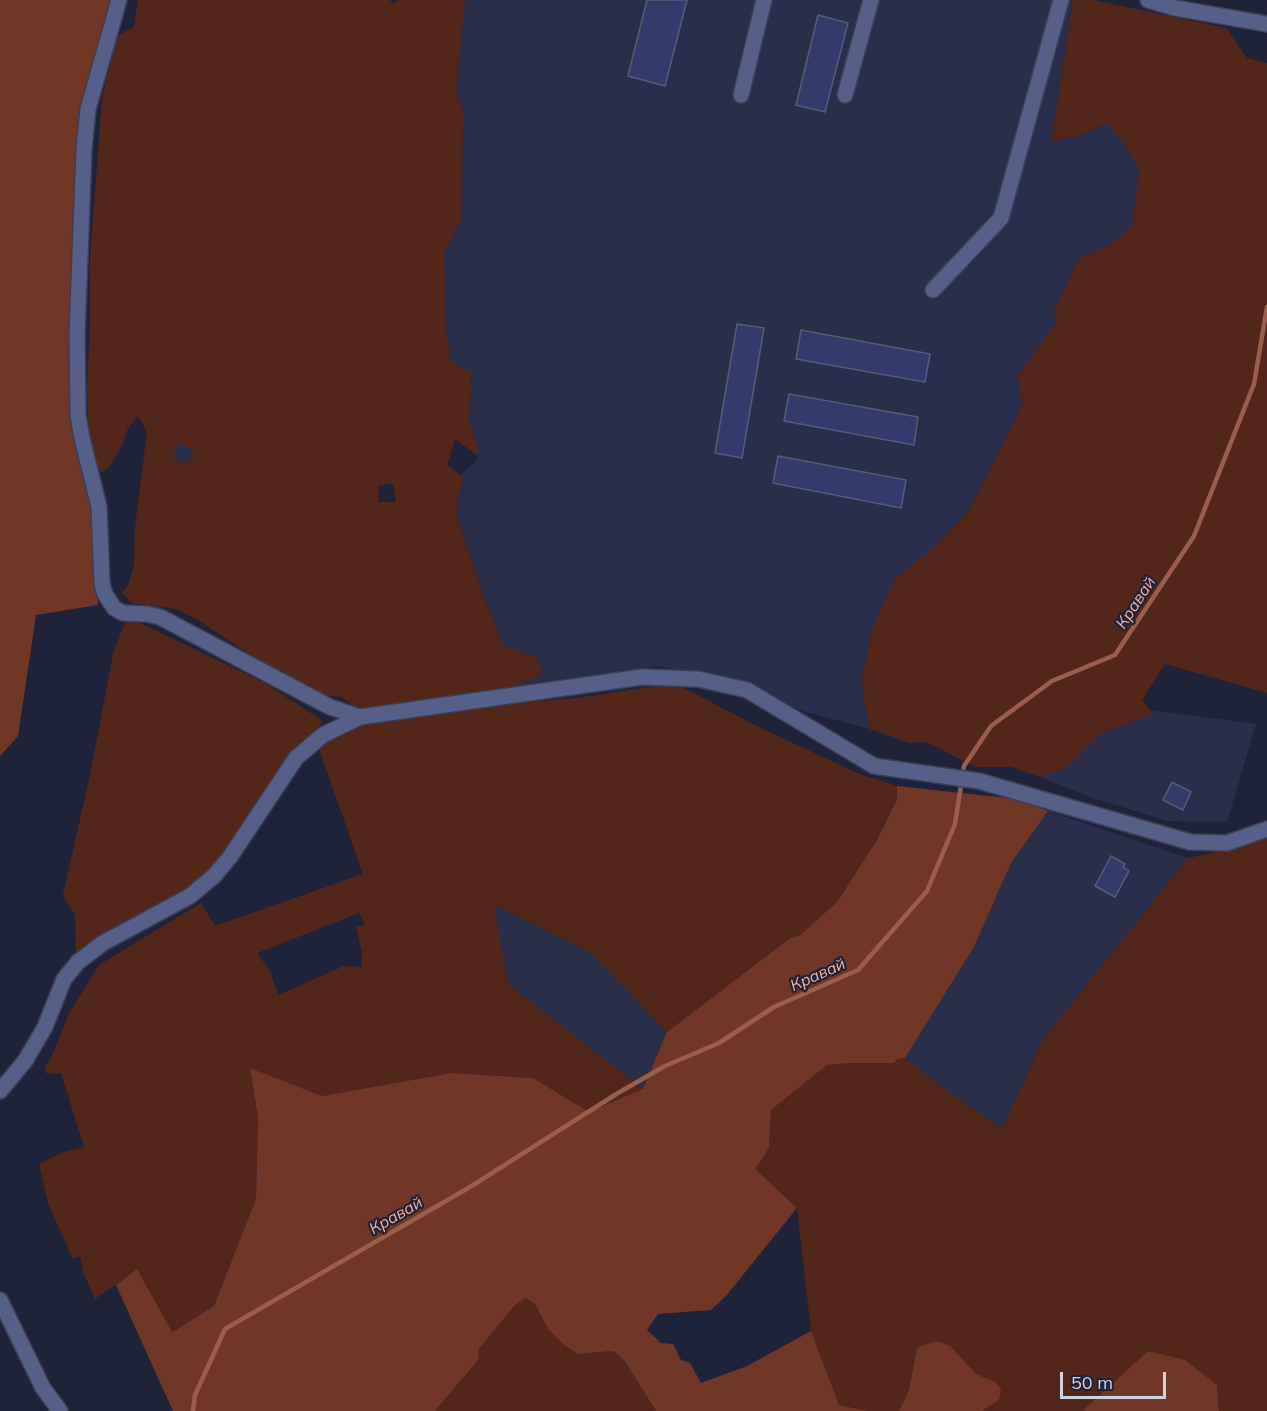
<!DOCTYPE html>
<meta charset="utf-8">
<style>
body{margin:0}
#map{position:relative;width:1267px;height:1411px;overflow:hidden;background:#1f233a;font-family:Mulish,sans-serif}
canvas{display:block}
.scale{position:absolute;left:1060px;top:1372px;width:106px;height:27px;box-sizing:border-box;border:3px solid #cdd1e0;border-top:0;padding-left:8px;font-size:18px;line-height:21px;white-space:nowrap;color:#cdd1e0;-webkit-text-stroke:4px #1f233a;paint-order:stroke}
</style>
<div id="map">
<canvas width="1267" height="1411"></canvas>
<div class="scale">50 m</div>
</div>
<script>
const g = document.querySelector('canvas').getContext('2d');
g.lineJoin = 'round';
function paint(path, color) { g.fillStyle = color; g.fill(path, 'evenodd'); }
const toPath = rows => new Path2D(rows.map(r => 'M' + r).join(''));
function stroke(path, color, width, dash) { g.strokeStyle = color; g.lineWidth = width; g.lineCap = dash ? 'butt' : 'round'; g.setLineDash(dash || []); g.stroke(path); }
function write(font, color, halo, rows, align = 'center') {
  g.font = font + ' Mulish,sans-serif'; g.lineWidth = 4.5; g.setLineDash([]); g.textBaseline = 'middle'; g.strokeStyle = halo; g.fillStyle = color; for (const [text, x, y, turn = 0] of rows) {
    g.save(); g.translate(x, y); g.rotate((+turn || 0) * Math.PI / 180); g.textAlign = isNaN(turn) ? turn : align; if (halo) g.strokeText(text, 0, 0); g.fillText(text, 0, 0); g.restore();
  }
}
const built = toPath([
 [465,0,1073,0,1051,142,1081,135,1107,123,1123,142,1139,168,1132,227,1103,250,1079,258,1063,293,1059,320,1018,376,1022,406,969,510,937,545,872,629,861,682,870,729,803,711,736,680,658,666,515,686,542,675,504,646,484,597,458,519,457,500,460,493,462,474,478,459,478,447,469,421,472,373,451,362,445,322,446,300,444,254,462,217,463,110,456,93],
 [179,443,195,451,187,463,175,460,173,456],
 [1148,710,1256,724,1227,822,1168,821,1096,799,1040,777,1068,766,1100,734,1152,714],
 [1048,811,1188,858,1043,1039,1002,1129,950,1093,905,1058,974,947,1011,863],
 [493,905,592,954,667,1032,643,1089,508,984]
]);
const green = toPath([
 [138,0,390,0,393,4,398,0,465,0,456,93,463,110,462,217,444,254,446,300,445,322,451,362,472,373,469,421,478,447,478,456,455,439,447,465,462,476,460,493,457,500,458,519,484,597,504,646,539,659,542,675,515,686,361,711,341,697,319,695,249,654,198,620,176,609,132,603,122,593,128,585,134,566,135,528,147,432,138,416,128,428,123,443,111,465,101,473,98,468,89,435,87,389,90,326,90,259,102,98,117,36,134,27],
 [179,443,195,451,187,463,175,460,173,457],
 [393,484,396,502,378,502,379,485],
 [1073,0,1093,0,1226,28,1247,58,1267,63,1267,693,1165,664,1142,700,1153,714,1100,734,1068,766,1040,777,1011,767,975,767,927,742,910,743,870,729,861,682,872,629,894,580,937,545,969,510,1022,406,1018,376,1058,320,1053,314,1079,258,1103,249,1132,227,1139,168,1123,142,1107,123,1081,135,1051,142],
 [127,617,265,683,323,721,304,743,262,808,198,886,76,958,75,915,63,895,90,775,113,654],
 [674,683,763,729,859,774,897,786,897,799,877,840,837,902,800,935,789,939,667,1032,592,954,494,905,508,984,643,1089,595,1109,586,1110,533,1078,451,1073,322,1096,250,1068,258,1118,256,1200,214,1306,171,1332,137,1269,95,1299,83,1272,80,1256,73,1259,49,1206,39,1164,63,1152,84,1147,61,1073,47,1074,45,1068,55,1049,68,1015,99,965,201,903,215,926,363,874,318,746,359,723,457,708,577,698],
 [359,913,365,925,356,927,362,953,361,967,344,966,278,995,270,971,257,953],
 [1267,837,1267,1411,1219,1411,1217,1385,1148,1351,1082,1411,982,1411,999,1400,995,1382,917,1348,909,1390,899,1411,868,1411,839,1405,811,1331,797,1208,754,1169,769,1148,771,1110,827,1065,851,1063,893,1063,897,1059,905,1058,950,1093,1002,1129,1043,1039,1188,858,1230,849],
 [526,1298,535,1304,548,1329,563,1344,578,1354,613,1351,624,1360,656,1411,435,1411,479,1359,478,1350,514,1306]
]);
const forest = toPath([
 [0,0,111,0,96,71,76,344,90,465,98,605,36,615,18,736,0,756],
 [897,786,1016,799,1048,811,1011,863,974,947,905,1058,897,1059,894,1063,851,1063,827,1065,771,1110,769,1148,755,1169,797,1208,726,1296,711,1310,658,1314,647,1330,661,1343,673,1344,681,1360,690,1363,701,1383,747,1366,811,1331,839,1405,868,1411,656,1411,624,1360,613,1351,578,1354,563,1344,548,1329,535,1304,526,1298,514,1306,478,1350,479,1359,435,1411,173,1411,116,1285,137,1269,172,1332,214,1306,256,1199,258,1118,250,1068,322,1096,451,1073,533,1078,586,1110,595,1109,643,1089,667,1032,789,939,800,935,837,902,877,840,897,799],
 [936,1341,950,1346,976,1374,995,1382,1001,1389,999,1400,982,1411,899,1411,909,1390,917,1348],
 [1148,1351,1185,1360,1217,1385,1219,1411,1082,1411]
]);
const stream = toPath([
 [193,1411,195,1395,225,1329,470,1187,618,1093,665,1066,719,1043,774,1007,858,970,927,891,955,824,964,766,991,726,1052,681,1115,655,1194,536,1254,384,1267,307]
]);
const building = toPath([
 [647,0,687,0,665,86,628,76,647,0],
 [818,15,848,23,825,112,796,105,818,15],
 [737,324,764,328,742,458,715,453,737,324],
 [801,330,930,354,925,382,796,359,801,330],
 [789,394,918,417,914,445,784,421,789,394],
 [778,456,906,480,901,508,773,483,778,456],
 [1172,782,1191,792,1183,810,1163,800,1172,782],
 [1111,856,1125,864,1123,867,1129,871,1115,897,1095,886,1111,856]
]);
const minor = toPath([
 [119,0,88,109,84,149,77,334,78,415,82,438,99,507,102,584,105,594,114,608,123,613,147,614,160,617,330,707,360,717],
 [1148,0,1175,8,1267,24],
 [741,95,764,0],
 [845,95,871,0],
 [933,290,1001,218,1061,0],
 [0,1091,25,1061,45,1027,64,979,78,962,103,943,190,896,214,876,230,857,296,758,323,735,360,717,642,677,698,679,747,690,874,766,979,781,1190,842,1227,843,1267,829],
 [0,1300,43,1388,60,1411]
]);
const waterNames = [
 ["Кравай",1136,603,-57],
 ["Кравай",818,975,-24],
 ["Кравай",396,1216,-30]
];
paint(built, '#292f4a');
paint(green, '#53261a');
paint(forest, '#703727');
stroke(stream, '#9b5e4c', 4.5);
paint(building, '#323b6c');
stroke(building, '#565c76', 1.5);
stroke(minor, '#3b3f55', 18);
stroke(minor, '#565f87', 15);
write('italic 16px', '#f9b09a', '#1f233a', waterNames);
</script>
